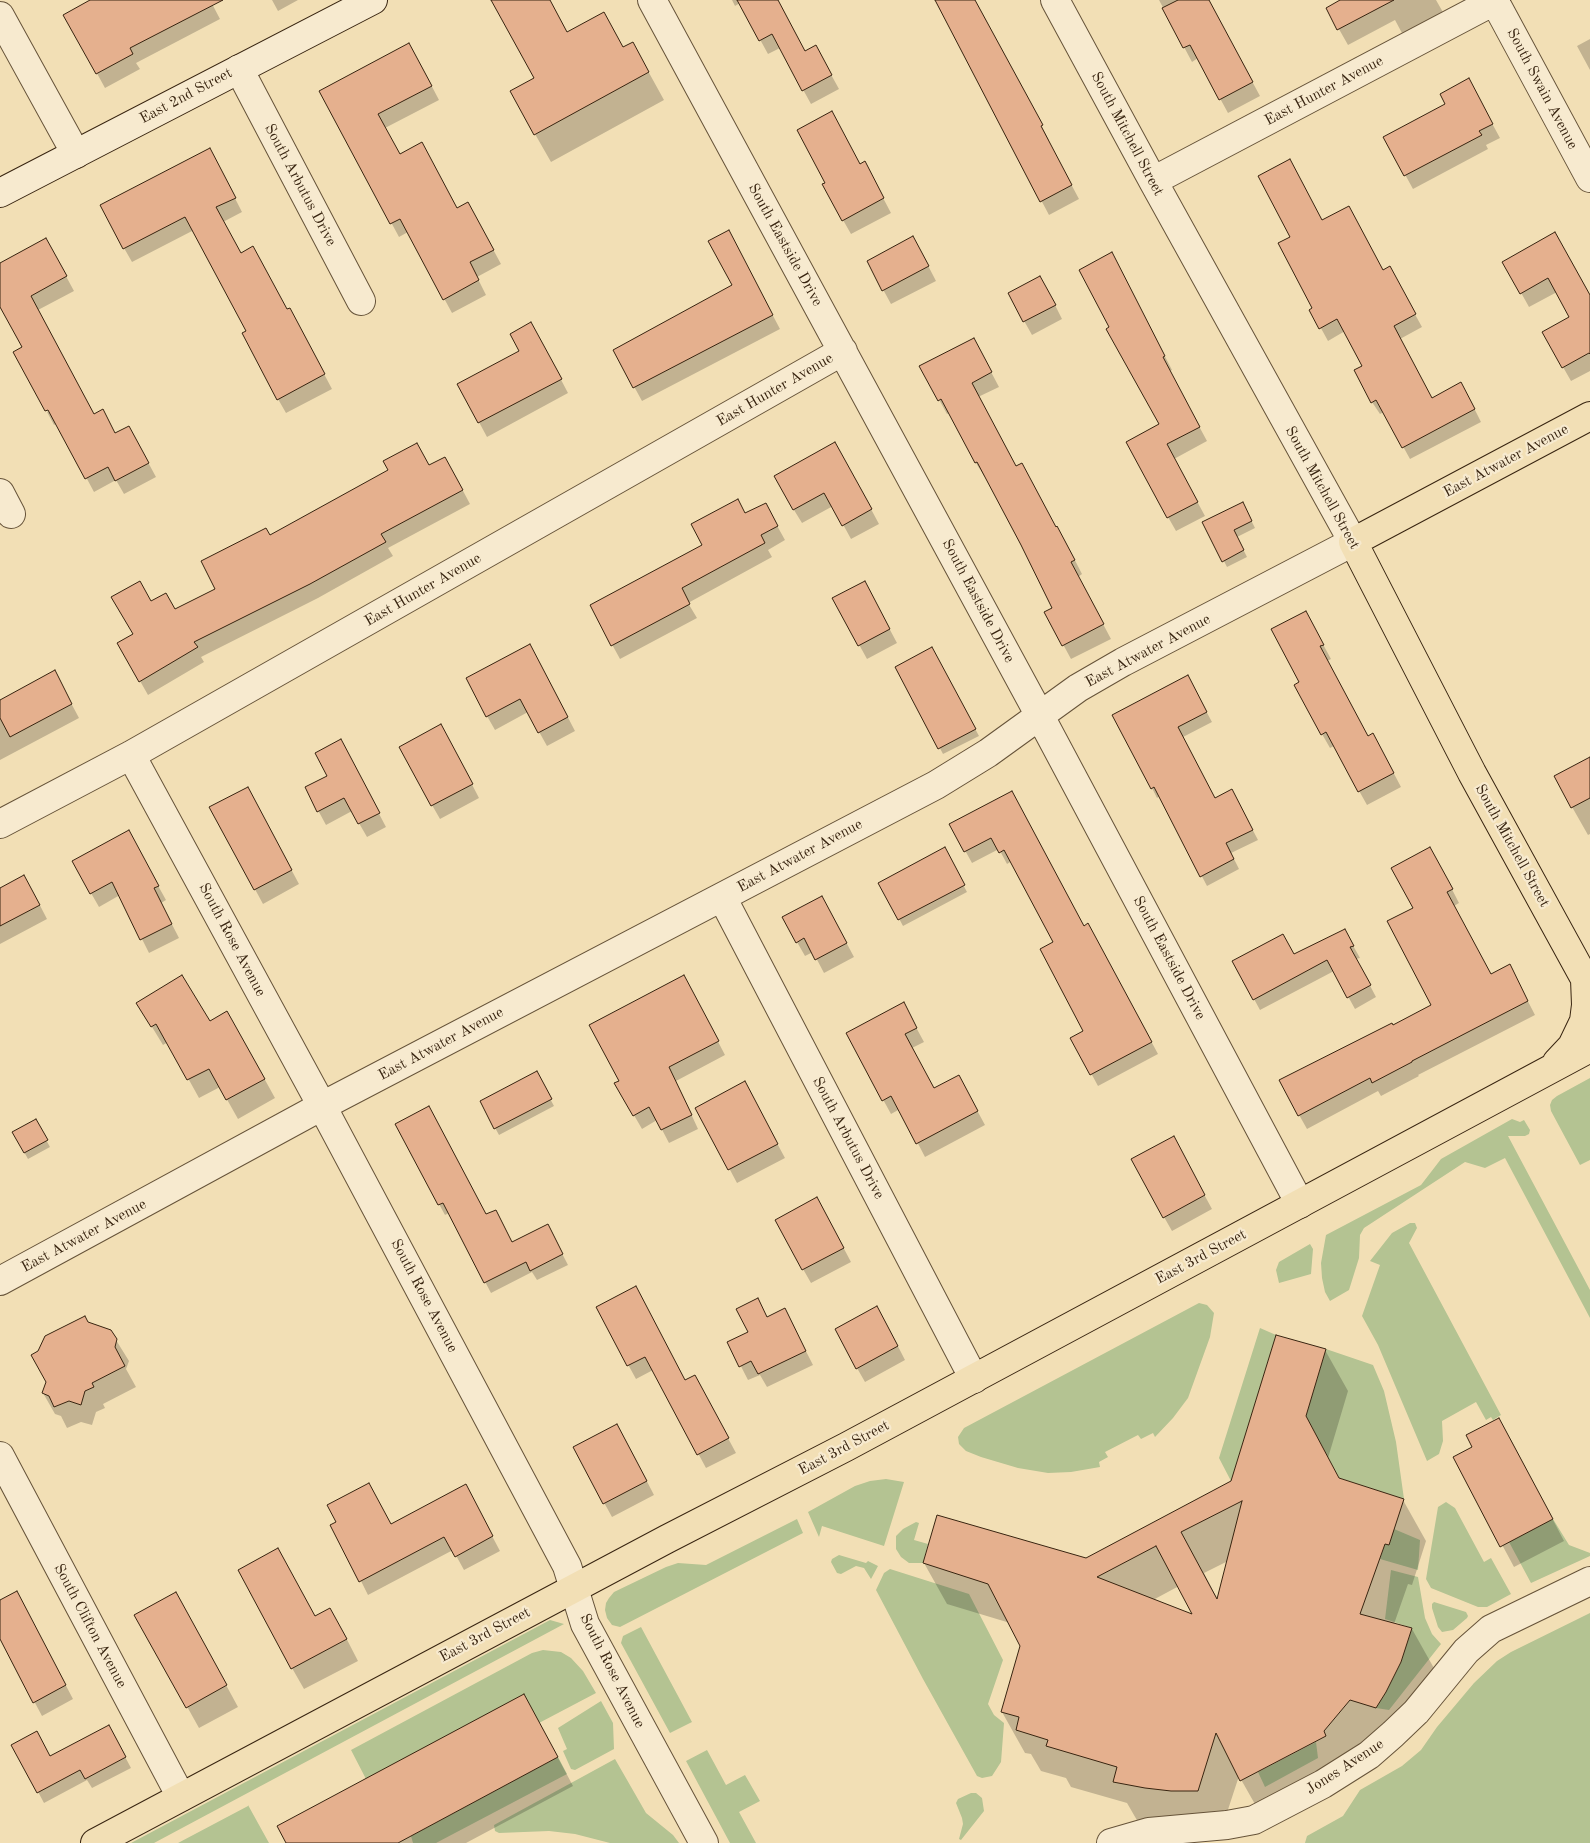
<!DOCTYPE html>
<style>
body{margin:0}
canvas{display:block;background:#f2dfb5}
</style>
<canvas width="1590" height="1843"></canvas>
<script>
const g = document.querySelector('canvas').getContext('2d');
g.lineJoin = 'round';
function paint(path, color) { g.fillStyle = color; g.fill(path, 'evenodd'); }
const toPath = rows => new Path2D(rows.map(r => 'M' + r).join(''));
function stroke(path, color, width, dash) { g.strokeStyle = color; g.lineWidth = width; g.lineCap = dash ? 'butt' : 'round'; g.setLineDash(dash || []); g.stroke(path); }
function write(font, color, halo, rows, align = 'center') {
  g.font = font + ' "Old Standard TT",serif'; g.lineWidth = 4.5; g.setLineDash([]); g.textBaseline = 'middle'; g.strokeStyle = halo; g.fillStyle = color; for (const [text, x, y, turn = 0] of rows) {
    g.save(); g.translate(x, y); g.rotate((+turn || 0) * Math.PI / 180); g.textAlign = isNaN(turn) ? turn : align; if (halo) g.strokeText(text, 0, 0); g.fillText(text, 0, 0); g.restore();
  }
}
const green = toPath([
 [1590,1078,1590,1160,1580,1165,1551,1111,1550,1105,1552,1100,1557,1096],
 [1512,1119,1520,1122,1524,1120,1530,1130,1529,1134,1525,1136,1508,1136,1590,1290,1590,1318,1505,1158,1485,1168,1465,1162,1364,1228,1360,1235,1359,1258,1349,1290,1330,1301,1325,1292,1322,1278,1321,1263,1326,1235,1421,1185,1441,1159],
 [1410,1223,1415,1223,1417,1228,1409,1243,1501,1415,1493,1420,1491,1417,1486,1420,1476,1402,1442,1421,1443,1441,1439,1454,1427,1461,1378,1345,1362,1316,1380,1265,1370,1261,1392,1233],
 [1310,1244,1313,1249,1311,1274,1279,1283,1276,1270,1279,1262],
 [1199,1303,1207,1305,1214,1313,1210,1337,1188,1398,1173,1418,1155,1437,1153,1433,1141,1439,1138,1435,1105,1452,1108,1457,1099,1462,1100,1467,1071,1472,1048,1473,1018,1468,981,1457,966,1451,959,1444,958,1437,964,1428],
 [1260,1328,1276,1335,1231,1481,1219,1458],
 [1326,1349,1373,1365,1384,1391,1396,1442,1404,1499,1339,1478,1306,1416],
 [886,1479,904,1482,884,1546,822,1526,819,1537,808,1512,855,1486,870,1481],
 [1446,1502,1455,1508,1484,1562,1491,1558,1511,1594,1487,1607,1478,1607,1431,1588,1426,1579,1438,1507],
 [797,1519,803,1533,620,1627,612,1625,607,1618,605,1610,606,1603,609,1598,614,1592,666,1567,678,1563,706,1565],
 [1553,1519,1569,1545,1590,1553,1590,1556,1531,1583,1509,1542],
 [916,1522,919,1523,914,1540,928,1544,923,1563,909,1563,901,1557,896,1549,896,1536,903,1529],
 [1394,1529,1420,1540,1418,1570,1380,1559,1385,1544,1389,1545],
 [839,1555,866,1563,868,1561,878,1566,871,1579,864,1568,856,1566,841,1574,837,1573,831,1562,832,1559],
 [890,1569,969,1594,1003,1660,988,1704,994,1715,1004,1723,1001,1762,992,1776,982,1778,977,1776,923,1679,876,1590,884,1573],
 [1391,1570,1418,1577,1425,1618,1432,1634,1441,1644,1389,1710,1376,1708,1386,1692,1401,1662,1412,1628,1385,1619],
 [1434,1602,1466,1612,1468,1616,1467,1618,1453,1630,1442,1632,1438,1627,1432,1608,1432,1604],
 [1590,1613,1590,1843,1305,1843,1307,1836,1343,1816,1360,1790,1402,1766,1421,1750,1437,1727,1474,1683,1497,1661,1511,1652],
 [550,1620,564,1624,154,1843,131,1843],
 [641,1627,692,1722,670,1733,621,1643,623,1636],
 [543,1650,561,1652,571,1658,583,1671,596,1693,539,1723,366,1779,351,1750,532,1653],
 [601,1701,613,1723,614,1749,575,1770,571,1769,563,1751,567,1749,558,1728],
 [1316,1742,1318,1758,1265,1787,1258,1772],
 [707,1750,726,1785,745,1775,760,1801,739,1812,756,1843,730,1843,686,1761],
 [558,1757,567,1774,436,1843,413,1843,411,1836],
 [615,1759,646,1813,673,1835,679,1843,610,1843,575,1834,549,1831,499,1833,495,1831,494,1825],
 [971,1793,976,1793,982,1798,984,1811,961,1840,959,1839,963,1824,962,1818,956,1803,958,1799],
 [248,1805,269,1843,178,1843,248,1806]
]);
const shadow = toPath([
 [93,0,210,0,220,19,136,63,140,69,105,88,65,15],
 [272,0,298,0,278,11],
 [500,0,549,0,568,34,623,49,648,71,664,100,551,162,535,134,535,78],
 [732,0,777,0,805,52,823,60,839,89,811,104,780,48,768,54,740,3,735,6],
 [935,0,975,0,1049,140,1048,141,1079,199,1049,215],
 [1159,0,1208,0,1260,96,1228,113,1198,58,1192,62],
 [1343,0,1436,0,1444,14,1403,35,1395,20,1348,45,1327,8],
 [1590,39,1590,70,1577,46],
 [417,58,439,100,385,128,400,156,457,210,476,218,501,264,477,277,486,295,452,313,408,232,399,237,321,92],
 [1476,94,1500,138,1486,145,1488,149,1413,189,1385,138,1447,104],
 [217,163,242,212,223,222,241,255,297,323,332,389,286,413,278,399,248,331,194,230,132,262,124,248],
 [860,165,872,177,891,213,851,234,843,220],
 [1322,221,1396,280,1422,327,1400,339,1432,399,1468,396,1481,422,1410,459,1384,412,1380,414,1372,402,1364,367,1345,331,1328,341,1311,310,1314,308],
 [1555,234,1590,297,1590,371,1571,381,1563,367,1571,317,1557,292,1529,307,1504,262],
 [736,246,780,329,642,401,614,350,733,286],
 [921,252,936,281,891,304,868,262],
 [54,254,74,291,38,310,94,415,115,435,137,442,156,477,124,494,116,480,94,492,57,423,54,425,47,412,54,408,0,304,0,264],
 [1119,267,1172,370,1169,371,1207,441,1174,459,1205,516,1176,531,1168,517,1160,425,1111,327],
 [1048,291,1062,319,1032,335,1009,294],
 [539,338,568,393,487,437,459,385,521,352],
 [981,353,999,387,978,397,1016,468,1065,541,1082,574,1078,577,1111,639,1071,659,1046,613,1054,608,985,476,984,476,976,463,949,413,947,414,921,367],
 [843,457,879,524,851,539,833,506,802,523,794,510],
 [429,467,453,472,470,504,388,548,393,556,318,598,201,657,204,662,148,695,119,644,135,635,151,603,175,611,217,590,270,537],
 [765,504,785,540,768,550,772,557,688,603,697,618,620,659,591,606,704,546],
 [1246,510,1255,528,1237,537,1247,557,1227,567,1204,522],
 [872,596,897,643,867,659,834,599],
 [1313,626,1331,659,1327,661,1368,737,1381,749,1401,787,1367,805,1334,746,1330,748,1322,734,1301,683],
 [932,649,979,736,943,754,897,667],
 [538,660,575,731,547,746,528,712,495,730,487,716],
 [62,686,79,718,0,760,0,701],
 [1193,687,1212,722,1183,737,1215,799,1237,800,1258,840,1231,853,1239,869,1207,886,1160,796,1157,798,1152,788],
 [449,740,479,798,440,819,432,805],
 [348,755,386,827,367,837,352,811,326,825,306,788,328,776],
 [1590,758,1590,834,1588,835,1555,777],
 [1012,793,1084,927,1095,937,1158,1054,1098,1086,1072,1038,1085,1031,1055,942,1012,861,1007,864,999,849,972,863,951,825],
 [255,802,299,884,263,904,211,808],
 [136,846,166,900,161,903,179,938,149,953,120,895,99,907,91,893],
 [944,849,967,892,903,926,880,883],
 [1438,862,1459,903,1454,906,1491,976,1517,980,1535,1015,1418,1075,1419,1076,1381,1096,1378,1091,1307,1129,1280,1081,1433,1006,1414,908],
 [0,889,32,890,47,919,0,944],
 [830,912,854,957,824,973,813,952,805,956,797,942],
 [1351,942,1360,958,1356,959,1376,997,1355,1009,1334,971,1260,1010,1254,999,1294,955],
 [691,990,725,1055,676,1081,698,1129,669,1143,657,1120,642,1129,616,1084,620,1081],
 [911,1018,924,1042,912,1048,934,1090,966,1090,985,1125,925,1157,900,1109,891,1114,847,1034],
 [149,1022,210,1023,238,1031,275,1098,238,1119,220,1087,199,1098,168,1042,163,1045],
 [536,1073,554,1106,499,1135,481,1102],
 [752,1097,785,1158,737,1183,697,1108],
 [35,1120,50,1147,28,1159,13,1132],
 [396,1125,512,1243,553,1236,568,1265,537,1280,532,1272,491,1293,449,1213,445,1215],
 [1181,1152,1212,1209,1172,1231,1164,1217],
 [825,1213,851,1262,811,1283,803,1269],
 [757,1300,768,1318,785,1310,813,1365,767,1387,760,1375,748,1380,729,1343,749,1332],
 [597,1308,686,1381,702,1390,736,1453,706,1468,653,1370,636,1379],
 [885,1321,905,1360,865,1382,857,1368],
 [88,1324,116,1340,129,1361,126,1369,136,1387,103,1404,105,1408,96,1412,92,1425,81,1422,67,1428,61,1416,55,1414,43,1393],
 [1325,1350,1348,1391,1328,1458,1340,1480,1403,1500,1426,1541,1412,1585,1408,1584,1394,1624,1412,1629,1435,1670,1409,1733,1399,1748,1373,1740,1264,1820,1239,1776,1221,1831,1138,1822,1127,1803,1071,1787,1066,1778,1041,1771,1031,1754,1025,1753,1002,1712,1021,1646,1010,1623,947,1604,924,1563,1087,1559,1232,1482],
 [1228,1561,1218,1600,1204,1573],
 [1179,1586,1195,1616,1153,1600],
 [625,1439,654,1495,612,1517,574,1448],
 [1511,1440,1564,1541,1514,1567,1455,1457],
 [473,1500,500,1551,464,1570,453,1550,368,1595,361,1581,391,1526],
 [0,1601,24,1606,73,1699,42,1716,0,1637],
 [136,1615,188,1615,238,1707,199,1728],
 [315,1617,342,1630,358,1661,304,1689,292,1668],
 [540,1724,573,1786,466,1843,287,1843],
 [114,1736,131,1768,92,1788,87,1780,44,1803,13,1745,50,1757]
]);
const building = toPath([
 [90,0,223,0,130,48,133,54,96,74,63,15,90,0],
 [491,0,550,0,567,32,604,12,623,47,633,42,649,72,534,135,510,91,534,78,491,0],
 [737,0,778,0,805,51,816,45,832,75,802,91,772,34,759,41,737,0],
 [935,0,975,0,1043,125,1041,126,1072,185,1040,202,935,0],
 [1178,0,1209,0,1253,82,1219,100,1190,45,1183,48,1162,8,1178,0],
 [1340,0,1394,0,1337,30,1326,8,1340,0],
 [409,43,432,86,378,114,400,154,422,142,457,208,468,202,494,250,470,262,479,280,443,300,400,219,390,224,319,91,409,43],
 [1469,78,1493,124,1479,131,1482,135,1404,176,1383,137,1445,104,1440,94,1469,78],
 [832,111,860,164,865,161,884,198,842,221,822,184,825,183,797,130,832,111],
 [210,148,236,198,216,207,241,253,253,246,287,309,290,308,325,374,277,400,242,333,246,331,185,217,123,249,100,205,210,148],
 [1290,159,1322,220,1349,206,1383,270,1390,266,1416,314,1394,326,1432,398,1461,382,1475,409,1402,448,1376,400,1371,403,1354,370,1362,366,1337,319,1319,329,1309,310,1312,308,1278,243,1290,237,1258,176,1290,159],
 [729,230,773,315,633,388,613,350,732,285,708,241,729,230],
 [1555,232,1590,295,1590,354,1589,353,1562,368,1542,332,1569,317,1548,278,1520,294,1502,262,1555,232],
 [913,236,929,266,882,291,867,261,913,236],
 [46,238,67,276,31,296,94,414,103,409,115,433,129,426,149,463,115,481,108,467,85,479,48,410,45,411,13,352,22,347,0,307,0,263,46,238],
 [1112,252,1165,356,1163,357,1200,427,1167,444,1198,502,1167,518,1126,442,1159,424,1106,329,1109,327,1079,270,1112,252],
 [1040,276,1056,305,1023,322,1008,293,1040,276],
 [531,322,562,379,478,423,457,384,519,351,510,334,531,322],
 [974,338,992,372,972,383,1016,466,1022,463,1056,527,1057,526,1075,560,1071,562,1104,624,1062,646,1044,612,1052,608,1021,545,977,462,975,463,941,399,938,401,919,366,974,338],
 [835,442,872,509,842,526,824,493,793,510,774,476,835,442],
 [417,443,429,465,445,457,463,490,381,534,386,542,310,584,194,642,198,647,139,682,117,643,133,634,111,597,140,581,151,601,166,593,175,609,215,589,201,561,266,528,270,535,388,470,383,461,417,443],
 [738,499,745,513,766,503,778,526,761,535,765,543,682,588,690,604,611,646,590,605,702,545,691,524,738,499],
 [1243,502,1252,521,1234,530,1244,550,1222,562,1202,522,1243,502],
 [865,581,890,629,858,646,832,598,865,581],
 [1306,611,1324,645,1320,646,1368,736,1373,733,1394,773,1358,792,1326,732,1321,735,1294,685,1299,682,1271,629,1306,611],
 [530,644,568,717,538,733,520,699,486,717,466,678,530,644],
 [932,647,976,729,938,749,895,667,932,647],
 [55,670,72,704,10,737,0,718,0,700,55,670],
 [1188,675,1207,712,1178,727,1215,798,1232,789,1253,830,1226,843,1234,859,1200,877,1154,787,1151,789,1112,715,1188,675],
 [441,724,473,784,431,806,399,747,441,724],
 [341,739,380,813,358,824,344,798,317,812,305,787,327,776,315,753,341,739],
 [1590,757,1590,798,1571,808,1554,776,1590,757],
 [248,787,292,870,254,890,209,807,248,787],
 [1012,791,1084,926,1088,923,1152,1042,1090,1075,1070,1038,1083,1031,1040,949,1053,942,1004,850,999,853,991,838,964,852,949,824,1012,791],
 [129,830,159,886,154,888,172,924,140,940,112,882,90,894,72,861,129,830],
 [945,847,965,885,898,920,878,883,945,847],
 [1430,847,1453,889,1447,892,1491,974,1510,964,1528,1001,1412,1061,1412,1062,1372,1083,1370,1078,1298,1116,1279,1080,1392,1023,1393,1025,1431,1005,1387,921,1413,908,1391,868,1430,847],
 [24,875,40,905,0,926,0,888,24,875],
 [822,896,847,943,815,960,804,938,796,943,782,917,822,896],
 [1345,929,1354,946,1350,947,1371,985,1347,998,1327,960,1253,1000,1232,961,1283,934,1294,954,1345,929],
 [182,975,210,1021,227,1011,265,1079,226,1100,209,1069,187,1080,156,1024,151,1027,136,1003,182,975],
 [684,975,719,1041,669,1067,692,1115,661,1130,649,1107,633,1116,614,1083,619,1081,589,1025,684,975],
 [904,1002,917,1028,905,1034,934,1088,959,1075,978,1111,916,1144,891,1096,882,1101,846,1033,904,1002],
 [537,1071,552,1099,494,1129,480,1101,537,1071],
 [745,1081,778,1144,728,1170,695,1108,745,1081],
 [429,1106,486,1214,496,1210,512,1242,548,1224,563,1254,530,1271,526,1262,484,1283,443,1203,438,1205,395,1124,429,1106],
 [36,1119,48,1140,24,1153,12,1132,36,1119],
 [1174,1136,1205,1195,1163,1218,1131,1159,1174,1136],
 [817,1197,844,1248,802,1270,775,1220,817,1197],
 [636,1286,685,1380,695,1375,729,1438,697,1455,645,1357,627,1366,596,1307,636,1286],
 [758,1298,767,1317,785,1308,806,1351,758,1374,751,1361,739,1367,727,1342,748,1332,736,1309,758,1298],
 [877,1306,898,1346,856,1369,835,1329,877,1306],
 [85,1316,88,1322,111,1330,117,1339,115,1347,125,1366,92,1383,94,1387,85,1391,81,1405,69,1401,54,1407,49,1396,42,1393,46,1382,31,1355,38,1351,45,1336,85,1316],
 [1276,1335,1326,1349,1306,1416,1339,1478,1404,1499,1389,1545,1385,1544,1360,1614,1412,1628,1401,1662,1386,1692,1376,1708,1350,1700,1324,1731,1326,1736,1240,1781,1216,1733,1198,1791,1171,1791,1145,1788,1113,1782,1117,1767,1046,1746,1048,1740,1016,1730,1019,1717,1001,1712,1020,1646,988,1584,923,1563,937,1515,1086,1558,1231,1481,1276,1335],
 [1242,1501,1217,1599,1181,1532,1242,1501],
 [1156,1546,1192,1614,1097,1577,1156,1546],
 [1499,1418,1553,1519,1500,1547,1453,1457,1472,1447,1466,1435,1499,1418],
 [617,1424,647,1481,603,1504,573,1447,617,1424],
 [369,1483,391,1524,466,1484,493,1536,455,1557,444,1537,359,1582,330,1525,336,1522,327,1505,369,1483],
 [278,1548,315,1616,330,1608,347,1639,291,1669,238,1570,278,1548],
 [17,1591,66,1685,33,1703,0,1639,0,1600,17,1591],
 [176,1592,227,1685,186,1708,134,1615,176,1592],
 [524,1694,558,1757,398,1843,286,1843,277,1826,524,1694],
 [109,1725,126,1757,85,1779,80,1770,37,1793,11,1745,37,1731,50,1756,109,1725]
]);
const street = toPath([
 [652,0,1033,703,1300,1204],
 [1494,0,1590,178],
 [0,16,76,154],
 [239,69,361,301],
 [1153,181,1496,0],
 [0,493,11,514],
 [131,755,322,1106,567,1566,585,1624,704,1843],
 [0,824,131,755,843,351],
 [722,897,974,1379],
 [0,1281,322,1106,936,785,988,753,1078,688,1123,662,1353,542,1153,181,1055,0],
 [0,1456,181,1797],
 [1111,1843,1149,1832,1227,1825,1254,1820,1323,1784,1369,1755,1393,1734,1416,1712,1466,1651,1491,1629,1590,1581]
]);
const secondary = toPath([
 [0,193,373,0]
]);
const primary = toPath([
 [1590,416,1353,542,1472,773,1585,979,1590,983],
 [1557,1062,1572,1046,1584,1021,1586,1005,1585,979],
 [95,1843,667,1539,846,1447,1590,1048]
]);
const streetNames = [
 ["South Swain Avenue",1542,89,62],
 ["East Hunter Avenue",1324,91,-28],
 ["East 2nd Street",186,96,-28],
 ["South Mitchell Street",1127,134,62],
 ["South Arbutus Drive",300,185,62],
 ["South Eastside Drive",785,245,61],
 ["East Hunter Avenue",775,390,-30],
 ["East Atwater Avenue",1506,461,-28],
 ["South Mitchell Street",1322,488,61],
 ["East Hunter Avenue",423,590,-30],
 ["South Eastside Drive",978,601,62],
 ["East Atwater Avenue",1148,651,-28],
 ["South Mitchell Street",1512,846,61],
 ["East Atwater Avenue",800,856,-28],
 ["South Rose Avenue",232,940,62],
 ["South Eastside Drive",1169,958,62],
 ["East Atwater Avenue",441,1044,-28],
 ["South Arbutus Drive",848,1138,62],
 ["East Atwater Avenue",84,1236,-28],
 ["East 3rd Street",1201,1257,-28],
 ["South Rose Avenue",424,1296,62],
 ["East 3rd Street",844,1448,-28],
 ["South Clifton Avenue",90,1626,62],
 ["East 3rd Street",485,1635,-28],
 ["South Rose Avenue",612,1671,63],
 ["Jones Avenue",1345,1767,-33]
];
paint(green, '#b4c392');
paint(shadow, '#0003');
paint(building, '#e5b08e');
stroke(building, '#382410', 1);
stroke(street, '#665339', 30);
stroke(secondary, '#382410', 30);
stroke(primary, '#382410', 30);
stroke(street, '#f7eacf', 28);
stroke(secondary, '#f7eacf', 28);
stroke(primary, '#f2dfb5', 28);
write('15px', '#382410', '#f7eacf', streetNames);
</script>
